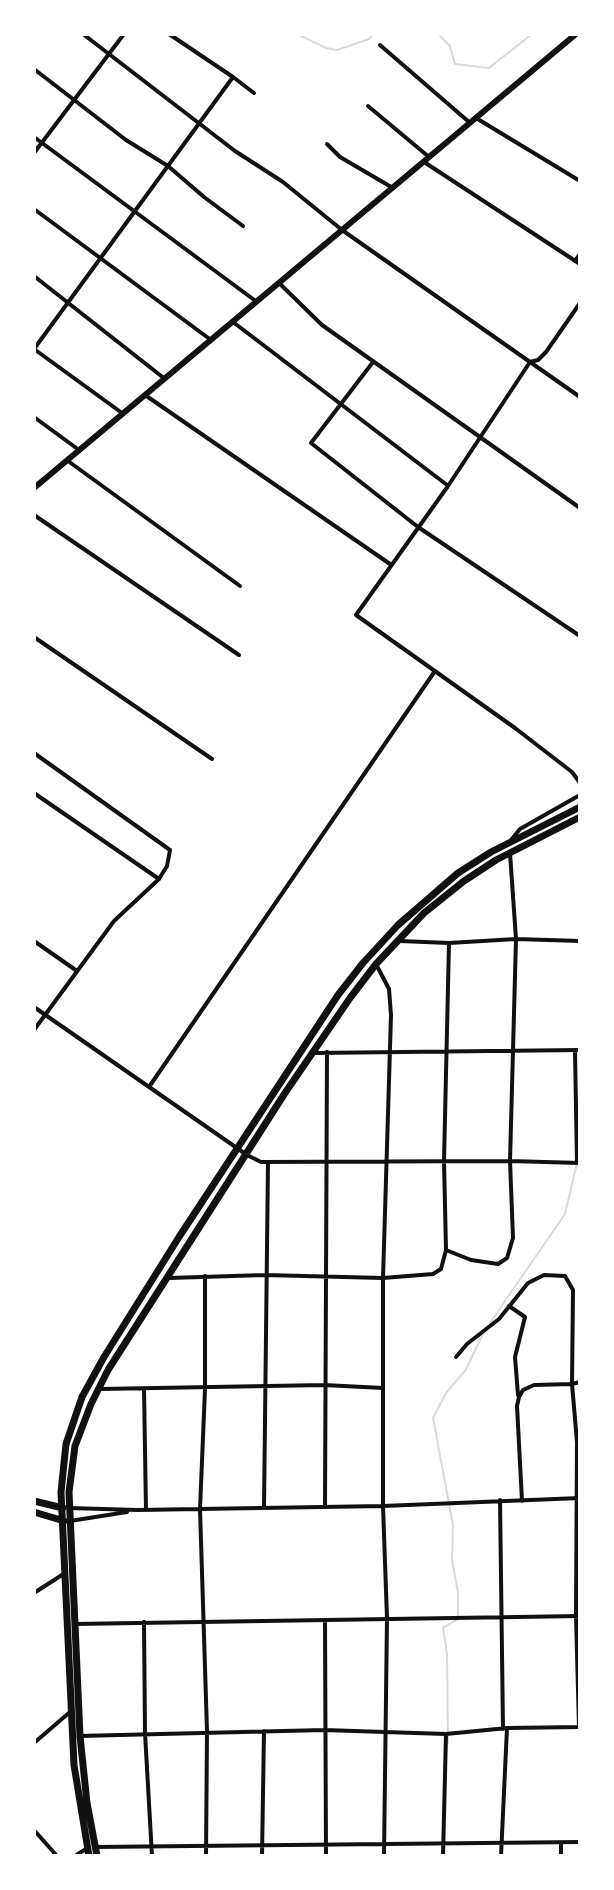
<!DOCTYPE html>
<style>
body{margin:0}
#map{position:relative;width:614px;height:1890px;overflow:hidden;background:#fff;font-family:Overpass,sans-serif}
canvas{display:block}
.frame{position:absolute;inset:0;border:36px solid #fff;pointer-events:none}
</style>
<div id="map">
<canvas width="614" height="1890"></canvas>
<div class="frame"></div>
</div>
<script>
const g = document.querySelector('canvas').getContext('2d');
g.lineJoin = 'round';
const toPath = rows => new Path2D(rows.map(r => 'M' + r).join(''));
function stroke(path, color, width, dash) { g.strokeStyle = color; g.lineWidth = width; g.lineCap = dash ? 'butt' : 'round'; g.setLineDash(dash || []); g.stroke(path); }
const stream = toPath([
 [297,34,326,48,337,50,369,39,373,34],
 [438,34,450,46,455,64,489,68,532,34],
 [490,1323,565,1214,577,1163],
 [448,1743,447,1654,443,1628,458,1619,458,1593,452,1560,453,1525,433,1418,446,1393,465,1371,484,1332]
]);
const minor = toPath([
 [83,34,235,151,283,182,342,230,530,362,448,486,356,615,515,728,572,772,580,783],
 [169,34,233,77],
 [380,45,469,122],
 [34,69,126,140,168,166,204,197,243,226],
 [368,106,429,157],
 [476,118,580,181],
 [34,137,257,302],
 [327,144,340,157,393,188],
 [34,153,124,34],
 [424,162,580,264],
 [34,209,211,340],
 [575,261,580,254],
 [34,276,165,379],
 [279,283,322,325,580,508],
 [233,322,447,485],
 [34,349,233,77,254,93],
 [34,349,122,413],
 [373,362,311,443,418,527,580,636],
 [530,362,538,360,546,352,580,303],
 [530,362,580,397],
 [145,395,390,564],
 [34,417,79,450],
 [68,461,240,586],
 [34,515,239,655],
 [34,637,212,759],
 [34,753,170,850,167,866,159,879,114,921,34,1030],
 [34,793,159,879],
 [511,840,520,829,580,795],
 [34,941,77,971],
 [400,941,449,943,516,939,580,941],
 [377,966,389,989,391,1015,383,1278,383,1506,387,1618,384,1856],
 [34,1007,247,1155,261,1162,510,1161,580,1163],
 [575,1051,577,1163],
 [314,1053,580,1050],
 [149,1087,435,671],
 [446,1250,471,1260,498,1264,507,1258,513,1238,510,1161,516,939,510,853],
 [205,1276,205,1389,200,1509,207,1731,206,1856],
 [169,1278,265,1275,383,1278,433,1274,441,1269,446,1250,444,1161,449,943],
 [509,1306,525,1317,515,1357,518,1395],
 [456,1357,467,1344,499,1319,528,1283,544,1275,565,1276,573,1290,572,1384,577,1442,576,1616,579,1727],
 [100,1389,324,1385,383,1388],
 [144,1389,146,1510],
 [500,1500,503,1729],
 [522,1501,517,1406,519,1397,523,1390,534,1385,572,1384,580,1382],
 [325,1505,327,1052],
 [264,1507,268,1162],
 [69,1508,138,1510,383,1506,580,1498],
 [70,1521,127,1512],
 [34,1593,65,1573],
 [325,1620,326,1856],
 [144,1622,145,1733,152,1856],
 [74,1624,580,1616],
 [79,1736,324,1730,446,1734,507,1728,580,1727],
 [34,1743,70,1712],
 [34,1830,57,1856],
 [561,1843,561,1856],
 [95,1847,580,1842],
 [75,1856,86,1849],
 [262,1856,264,1731],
 [443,1856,446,1734],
 [501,1856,507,1728]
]);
const secondary = toPath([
 [34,488,576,34]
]);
const primary = toPath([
 [34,1501,63,1508],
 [34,1512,64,1521],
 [89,1856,74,1765,61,1492,66,1444,82,1397,104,1357,179,1237,338,995,363,963,398,925,458,873,491,852,580,807],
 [97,1856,87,1803,80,1736,69,1492,75,1446,91,1404,108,1370,285,1093,350,998,376,964,424,913,464,881,496,860,580,817]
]);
stroke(stream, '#d9d9d9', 2);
stroke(minor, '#111', 4);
stroke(secondary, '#111', 6);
stroke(primary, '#111', 7);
</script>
